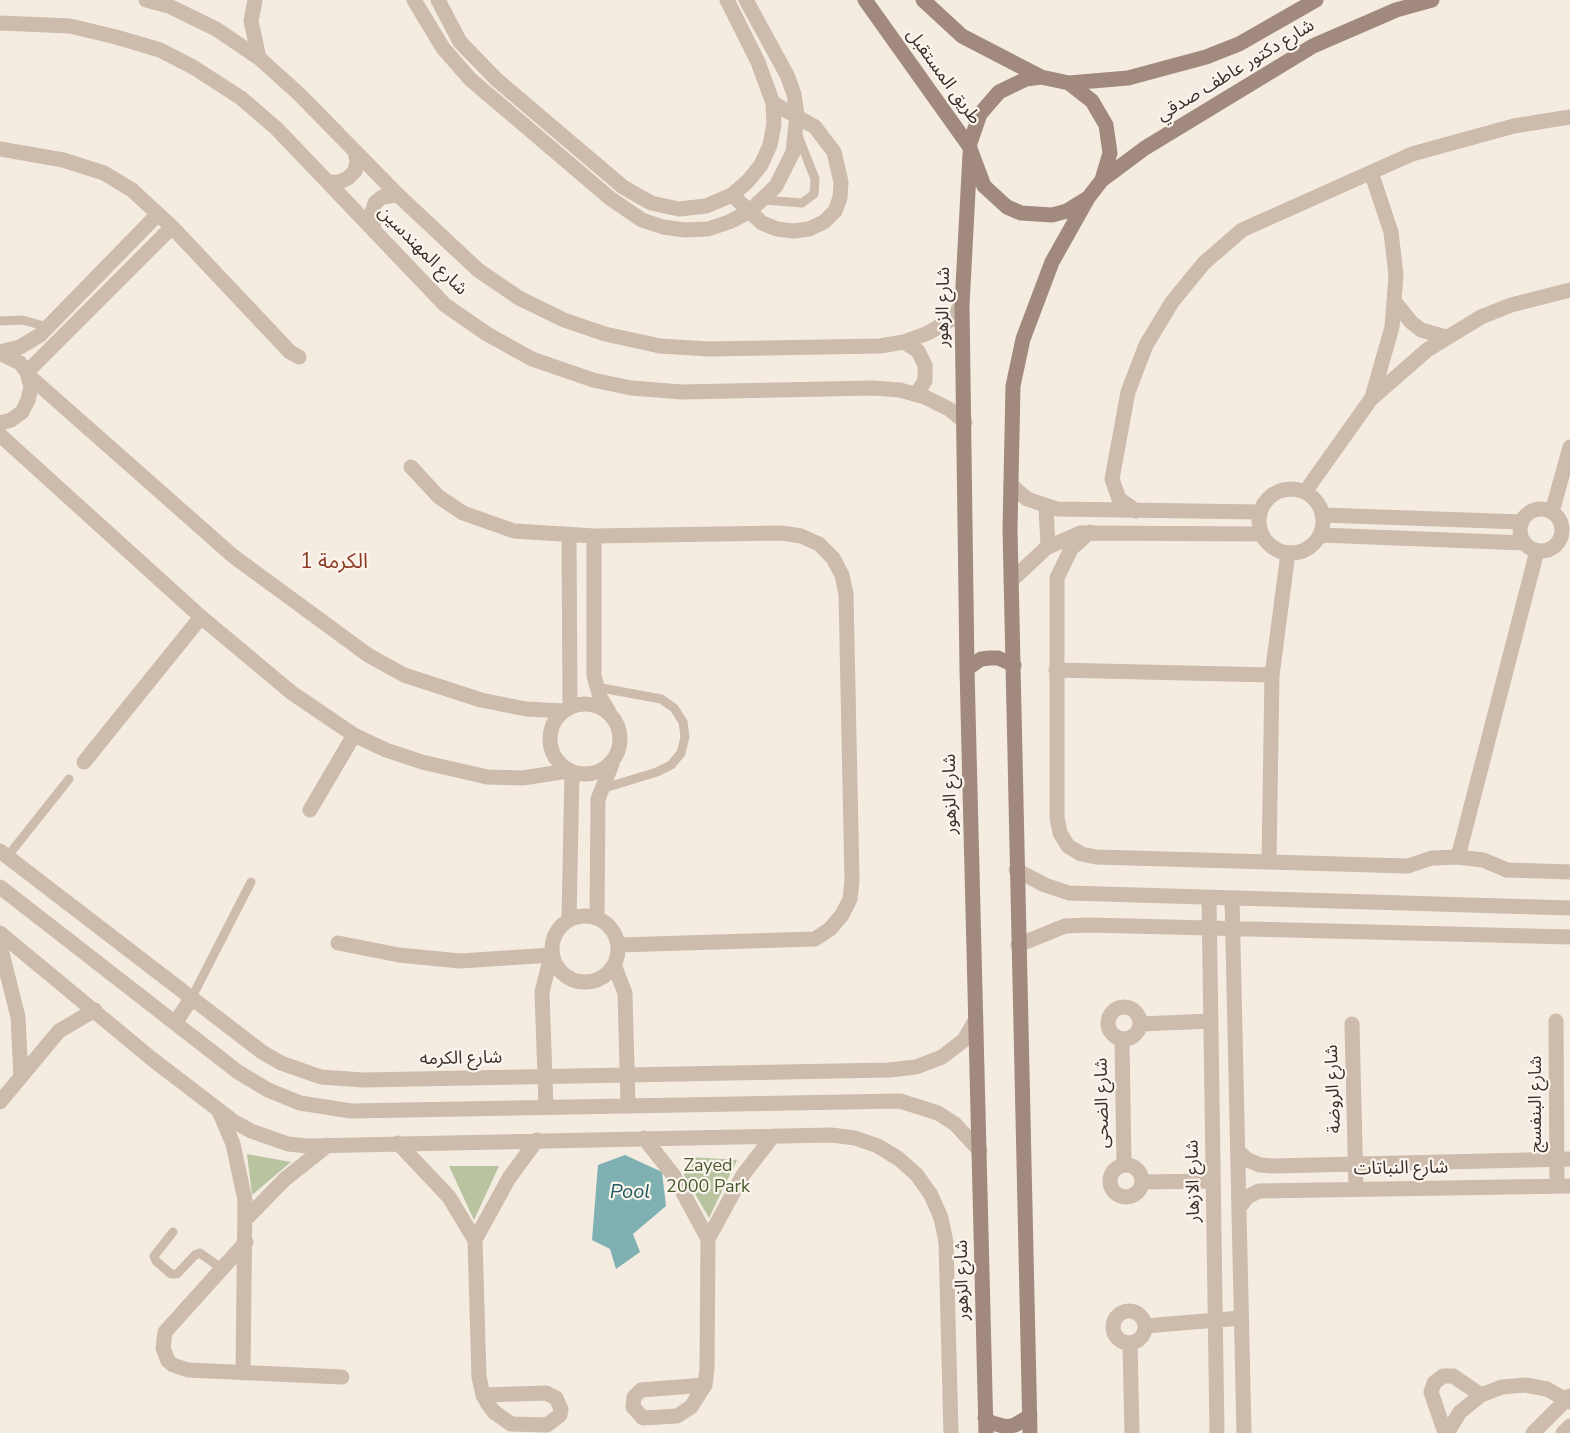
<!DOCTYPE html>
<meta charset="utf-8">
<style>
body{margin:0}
canvas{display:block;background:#f4ebe1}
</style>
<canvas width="1570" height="1433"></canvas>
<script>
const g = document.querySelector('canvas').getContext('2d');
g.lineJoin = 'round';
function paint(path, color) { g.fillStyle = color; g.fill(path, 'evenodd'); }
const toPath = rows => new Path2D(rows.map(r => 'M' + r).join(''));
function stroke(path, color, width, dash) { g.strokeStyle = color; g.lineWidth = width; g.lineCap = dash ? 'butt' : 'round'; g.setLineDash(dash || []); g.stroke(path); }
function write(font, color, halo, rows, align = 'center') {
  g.font = font + ' "Nunito Sans","Noto Sans Arabic",sans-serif'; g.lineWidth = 4.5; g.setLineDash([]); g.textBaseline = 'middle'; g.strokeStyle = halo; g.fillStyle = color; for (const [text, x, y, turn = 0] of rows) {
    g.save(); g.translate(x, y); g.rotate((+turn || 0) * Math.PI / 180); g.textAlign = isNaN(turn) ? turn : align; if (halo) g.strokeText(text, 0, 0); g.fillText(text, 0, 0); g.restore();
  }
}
const green = toPath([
 [247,1154,291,1162,252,1195],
 [690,1157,737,1160,709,1218,684,1175],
 [449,1166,499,1166,474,1220]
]);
const water = toPath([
 [625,1155,662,1172,666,1206,633,1234,640,1252,616,1269,610,1249,592,1240,598,1165]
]);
const lane = toPath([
 [764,200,802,203,814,194,815,179,797,133],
 [0,321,22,320,48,327],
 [596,687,661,699,674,708,683,722,685,737,681,753,671,765,657,772,601,789],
 [7,857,69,779],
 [191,999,251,882],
 [173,1232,154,1256,156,1261,171,1274,177,1274,195,1255,200,1253,221,1268]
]);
const street = toPath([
 [146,0,169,6,216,29,259,58,299,94,398,195,478,270,519,298,564,320,605,334,660,346,709,349,880,346,904,342,928,333,950,320,962,305],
 [255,0,251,21,259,58],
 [414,0,443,48,470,79,611,199,642,220,663,227,685,230,708,229,729,222,749,212,776,186,793,152,797,115,794,94,787,75,746,0],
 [438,0,460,42,497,80,623,187,651,203,679,209,706,206,732,195,748,181,761,165,770,145,774,124,773,103,758,62,727,0],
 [0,23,70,26,116,37,160,50,193,67,241,98,277,129,445,305,487,334,532,359,593,380,631,388,682,392,873,388,900,390,925,397,949,409,965,422],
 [0,149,63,160,104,173,132,190,172,227,290,352,299,357],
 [1371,172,1391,232,1396,275,1392,327,1373,394],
 [329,182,339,182,348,178,355,171,357,161,355,151],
 [732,195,762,223,777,229,793,231,809,229,824,222,835,211,840,198,841,182,834,152,815,127,773,103],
 [374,231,372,212,375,203,382,197,398,195],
 [1394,301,1411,322,1421,330,1446,337],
 [904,342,918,351,925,365,925,381,916,394],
 [0,352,20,347,40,335,158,214],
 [0,353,20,363,27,372,31,387,28,400,22,412,11,420,0,423],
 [27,372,172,227],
 [28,375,233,556,368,655,404,675,481,700,526,709,563,711],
 [0,435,201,617,292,693,354,735,386,750,422,762,487,777,523,778,568,771],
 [411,467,439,497,463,513,514,531,594,536,782,533,801,536,819,544,833,558,842,575,846,594,852,880,850,899,842,915,830,929,815,939,618,945],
 [1011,485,1027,499,1057,509,1259,512],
 '1259 521a32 32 0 1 1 64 0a32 32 0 1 1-64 0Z',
 [1305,492,1371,399,1427,350,1481,317,1511,305,1570,290],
 [1046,507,1048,547],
 '1520 530a21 21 0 1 1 42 0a21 21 0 1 1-42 0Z',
 [1136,511,1119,499,1112,479,1128,392,1146,345,1172,302,1204,263,1242,230,1412,154,1514,126,1570,117],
 [1552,512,1570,447],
 [1323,515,1522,522],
 [1090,532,1071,549,1057,578,1057,818,1060,833,1068,846,1081,854,1096,857,1408,866,1432,858,1458,857,1483,860,1507,870,1570,872],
 [569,535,570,707],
 [1320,535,1525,543],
 [594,536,594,676,600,697,609,712],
 [1011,581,1046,548,1080,533,1261,534],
 [1056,670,1272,675],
 '550 739a35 35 0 1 1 70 0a35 35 0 1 1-70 0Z',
 [84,762,201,617],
 [310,810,354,735],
 [0,851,262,1052,281,1063,321,1077,363,1080,889,1070,916,1067,942,1057,964,1040,976,1019],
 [1458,857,1537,551],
 [1269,862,1272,675,1288,553],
 [1016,870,1045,885,1069,893,1570,908],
 [0,887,238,1072,268,1090,300,1103,351,1111,900,1101,938,1113,955,1124,980,1151],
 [1209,898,1217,1433],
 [1232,898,1244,1433],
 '552 949a33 33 0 1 1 66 0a33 33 0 1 1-66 0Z',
 [597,918,598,799,612,764],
 [569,919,572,772],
 [0,933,152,1059,233,1121,251,1131,288,1144,308,1146,831,1135,855,1138,878,1146,899,1159,917,1175,931,1195,941,1218,946,1242,951,1433],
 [338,943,399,955,460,961,552,955],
 [0,945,18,1017,21,1077],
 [1018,945,1065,926,1089,925,1570,937],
 [614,965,625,993,628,1105],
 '1108 1023a16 16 0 1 1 32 0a16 16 0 1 1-32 0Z',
 [1556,1021,1557,1186],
 [175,1023,191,999],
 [1141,1024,1211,1021],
 [1352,1024,1356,1189],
 [1122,1040,1124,1165],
 [0,1102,59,1031,95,1010],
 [546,1107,542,992,548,968,553,959],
 [219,1111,233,1144,245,1200,243,1373],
 [644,1138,674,1176,708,1239,707,1368,705,1385,641,1390,634,1397,633,1407,643,1418,677,1416,691,1407,705,1385],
 [398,1143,449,1197,475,1240,479,1377,483,1395,488,1404,494,1412,511,1424,547,1425,560,1415,561,1409,556,1398,546,1393,483,1395],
 [1238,1151,1248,1160,1260,1165,1273,1166,1570,1159],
 '1110 1181a16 16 0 1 1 32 0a16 16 0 1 1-32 0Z',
 [1142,1182,1213,1181],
 [1239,1208,1247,1197,1259,1191,1570,1186],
 [246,1219,285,1179,328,1145],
 [708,1239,743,1175,773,1136],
 [475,1240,509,1178,537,1140],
 [246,1242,165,1332,163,1348,168,1361,173,1365,188,1370,342,1377],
 '1113 1327a16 16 0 1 1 32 0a16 16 0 1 1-32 0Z',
 [1145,1326,1241,1318],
 [1130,1344,1132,1433],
 [1445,1433,1431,1392,1434,1383,1443,1376,1453,1376,1481,1395],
 [1447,1433,1460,1412,1481,1395,1502,1387,1525,1385,1547,1389,1570,1402],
 [1533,1433,1570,1396],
 [1563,1433,1570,1426]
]);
const secondary = toPath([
 [865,0,969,146],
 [923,0,962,36,1041,77],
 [1069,83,1128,78,1206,57,1239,44,1316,0],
 [970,154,962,305,967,669,986,1433],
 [1102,180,1110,153,1106,125,1092,101,1069,83,1041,77,1026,79,999,92,980,114,969,146,984,186,1007,207,1021,213,1052,215,1067,211,1088,198,1102,180,1145,148,1313,46,1396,10,1432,0],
 [967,669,981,659,990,658,998,658,1014,665],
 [985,1418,992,1423,1007,1427,1015,1425,1030,1416],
 [1030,1433,1010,529,1013,386,1023,339,1052,262,1088,198]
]);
const streetNames = [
 ["شارع دكتور عاطف صدقي",1236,71,-31],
 ["طريق المستقبل",943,77,54],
 ["شارع المهندسين",422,251,45],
 ["شارع الزهور",944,307,-89],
 ["شارع الزهور",951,794,-91],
 ["شارع الكرمه",461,1059,-1],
 ["شارع الروضة",1334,1089,-92],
 ["شارع الضحى",1103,1103,-91],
 ["شارع البنفسج",1537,1104,-90],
 ["شارع النباتات",1401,1169,-1],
 ["شارع الازهار",1194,1181,-91],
 ["شارع الزهور",963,1280,-91]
];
const parkNames = [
 ["Zayed",708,1167],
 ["2000 Park",708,1188]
];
const waterNames = [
 ["Pool",630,1193]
];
const quarterNames = [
 ["الكرمة 1",334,563]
];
paint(green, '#b8c4a0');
paint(water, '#7fb0b2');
stroke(lane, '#cdbbac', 9);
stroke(street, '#cdbbac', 15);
stroke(secondary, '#a18a7d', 15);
write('18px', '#3b302b', '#fbf5ee', streetNames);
write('18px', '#4a5a2e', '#fbf5ee', parkNames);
write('italic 20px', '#1f5a5e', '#fbf5ee', waterNames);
write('21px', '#8c3b22', '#fbf5ee', quarterNames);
</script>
